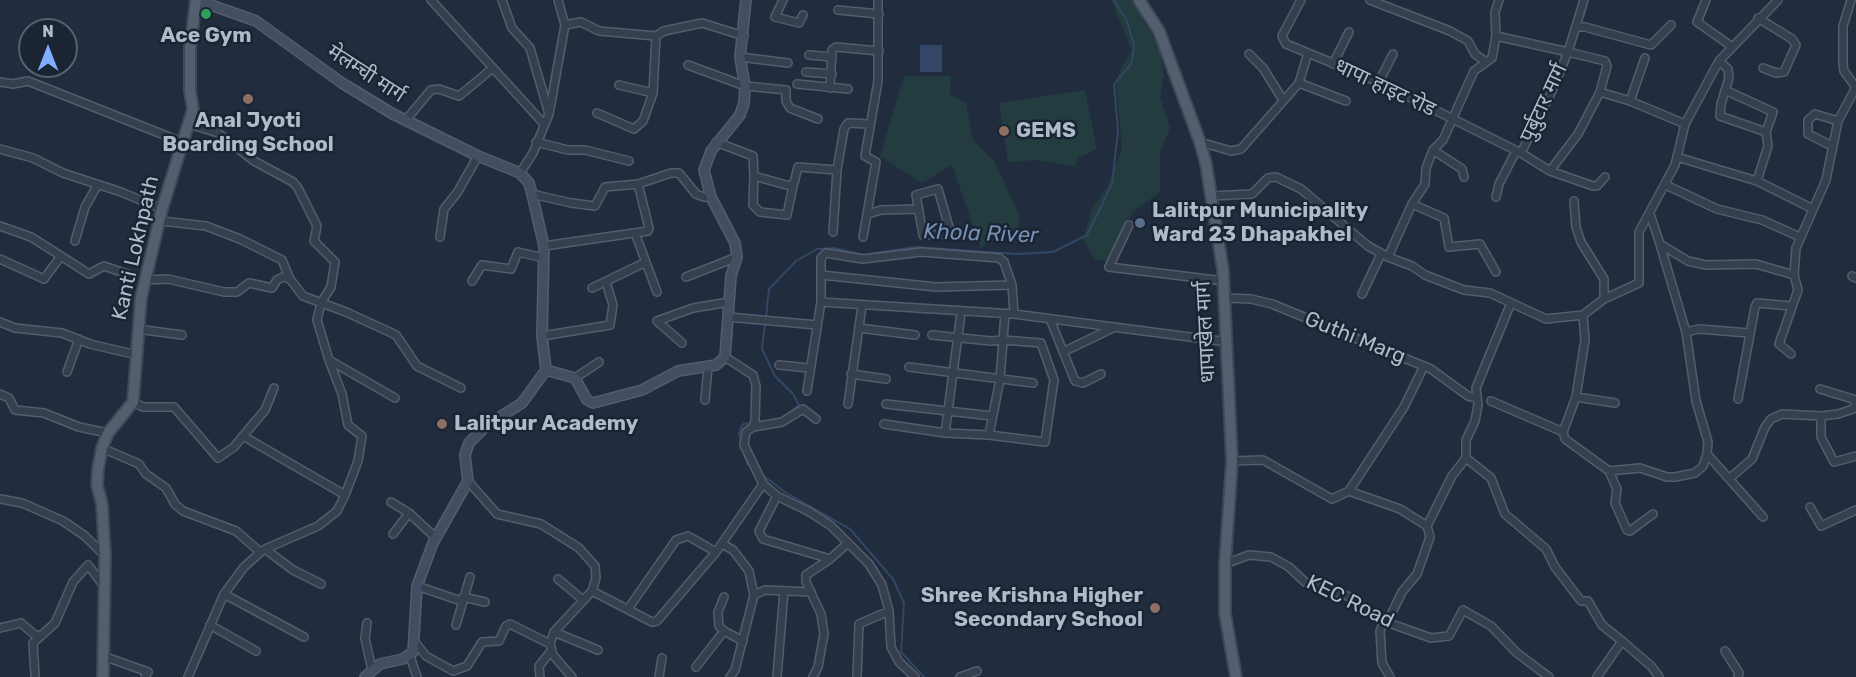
<!DOCTYPE html>
<meta charset="utf-8">
<style>
body{margin:0}
#map{position:relative;width:1856px;height:677px;overflow:hidden;background:#212d3e;font-family:Rubik,sans-serif}
canvas{display:block}
.north{position:absolute;left:18px;top:18px;width:60px;height:60px;box-sizing:border-box;background:#1a2433;border:2px solid #56606f;border-radius:50%;rotate:0deg;font-size:16px;font-weight:700;line-height:24px;text-align:center;color:#b1baca}
.north::after{content:'';display:block;margin:auto;width:21px;height:27px;background:#81afff;clip-path:polygon(50% 0,100% 100%,50% 72%,0 100%)}
</style>
<div id="map">
<canvas width="1856" height="677"></canvas>
<div class="north">N</div>
</div>
<script>
const g = document.querySelector('canvas').getContext('2d');
g.lineJoin = 'round';
function paint(path, color) { g.fillStyle = color; g.fill(path, 'evenodd'); }
const toPath = rows => new Path2D(rows.map(r => 'M' + r).join(''));
function stroke(path, color, width, dash) { g.strokeStyle = color; g.lineWidth = width; g.lineCap = dash ? 'butt' : 'round'; g.setLineDash(dash || []); g.stroke(path); }
function write(font, color, halo, rows, align = 'center') {
  g.font = font + ' Rubik,"Noto Sans Devanagari",sans-serif'; g.lineWidth = 5; g.setLineDash([]); g.textBaseline = 'middle'; g.strokeStyle = halo; g.fillStyle = color; for (const [text, x, y, turn = 0] of rows) {
    g.save(); g.translate(x, y); g.rotate((+turn || 0) * Math.PI / 180); g.textAlign = isNaN(turn) ? turn : align; if (halo) g.strokeText(text, 0, 0); g.fillText(text, 0, 0); g.restore();
  }
}
const green = toPath([
 [1111,0,1132,0,1160,49,1164,76,1160,97,1170,128,1160,152,1160,192,1134,211,1124,226,1118,252,1107,261,1095,259,1083,240,1092,209,1107,187,1122,149,1116,82,1122,66,1132,51],
 [904,76,951,76,950,94,966,103,973,140,994,161,1020,216,1017,234,995,234,981,249,952,165,922,183,880,156],
 [1085,90,1097,149,1078,158,1075,166,1038,160,1008,162,999,103]
]);
const water = toPath([
 [920,45,942,45,942,72,920,72]
]);
const stream = toPath([
 [766,317,769,289,796,261,817,249,834,248,864,255,915,247,1017,254,1053,252,1087,235,1112,184,1118,131,1114,84,1132,63,1134,44,1126,19,1114,0],
 [765,323,762,349,775,376,793,394,799,405,783,418],
 [742,445,739,433,743,424,751,423],
 [743,451,748,465],
 [761,474,785,492,850,529,893,579,904,603,901,652,924,677]
]);
const street = toPath([
 [431,0,544,124],
 [502,0,512,28,530,48,549,114,533,153,520,173],
 [783,0,775,17,799,23,803,15],
 [1301,0,1282,36,1286,44,1379,82,1521,153,1550,171,1593,186,1597,186,1605,177],
 [1370,0,1450,31,1468,41,1475,54,1486,62],
 [1706,0,1697,22,1731,46],
 [838,10,879,14],
 [1758,18,1792,39,1796,45,1784,72,1776,73,1763,68],
 [565,25,581,22,599,31,656,36,664,31,702,23,744,36],
 [1576,27,1585,27,1651,45,1671,25],
 [1496,36,1495,12,1499,0],
 [1249,54,1263,68,1283,100],
 [809,55,832,57],
 [740,57,788,63],
 [1719,61,1728,69,1729,78,1721,104,1720,116,1766,132],
 [1333,64,1349,32],
 [688,65,745,86,786,90,786,101,790,108,818,119],
 [806,72,832,74],
 [0,82,13,84,28,81,182,142],
 [1379,82,1393,54],
 [1299,83,1346,101],
 [797,84,848,89],
 [619,85,653,93],
 [830,88,832,50,836,47,879,51],
 [1725,90,1773,112,1766,132,1768,146,1757,181],
 [1630,101,1645,58],
 [597,113,634,129,643,121,653,93,656,36],
 [549,114,565,25,558,0],
 [405,121,431,90,439,89,459,96,493,68],
 [189,124,218,133,254,161,293,182,298,188,317,226,314,241,335,262,331,287,321,303,317,320,329,360,395,398],
 [536,142,568,150,585,150,629,161],
 [716,142,753,156,754,176,790,186,794,183,798,167,837,170],
 [1200,142,1231,151,1241,149,1299,83,1308,53],
 [1832,146,1808,134,1808,120,1815,114,1838,121],
 [0,149,33,158,63,173,121,192,162,209],
 [1433,150,1462,169,1464,177],
 [1521,153,1552,91,1568,52,1605,61,1607,66,1600,92],
 [1677,157,1757,181,1813,209],
 [1550,171,1578,134,1600,92,1630,101,1685,124],
 [754,176,753,205,760,212,787,215,793,186],
 [1666,185,1717,209,1762,220,1800,237],
 [938,189,951,234,923,235,916,195,938,189],
 [532,194,571,203,595,206,605,187,638,184,671,173,679,173,696,194,704,197,711,197],
 [1211,196,1252,194,1268,178,1276,177,1301,189,1368,246,1388,257,1412,266,1425,275,1464,290,1490,293,1546,319,1583,315,1604,299,1639,283,1639,232,1675,165,1685,124,1719,61,1778,0],
 [1496,197,1499,184,1516,151],
 [1574,201,1576,227,1581,242,1604,279,1604,299],
 [1412,204,1444,218,1449,247,1480,244,1496,272],
 [868,214,881,210,919,209],
 [1650,214,1660,244,1688,261,1706,265,1756,264,1794,275],
 [161,221,206,226,240,239,282,260,290,279],
 [1129,225,1109,267,1224,281],
 [0,226,31,237,61,256],
 [833,232,837,170,844,129,848,123,868,124],
 [635,233,657,292],
 [440,237,444,209,457,193,478,156],
 [863,237,876,162,865,156,878,81,878,0],
 [75,241,85,207,97,186],
 [544,246,648,231,649,228,638,184],
 [1388,257,1412,204,1425,184,1426,168,1433,150,1443,140,1474,71,1492,58,1496,36,1568,52,1584,0],
 [0,259,44,279,61,256,89,274,104,266,133,276],
 [821,275,936,287,1012,285],
 [1852,276,1856,278],
 [686,277,737,257],
 [145,280,168,279,224,292,237,292,249,283,272,288,277,280,283,277,290,279,303,296,346,312,396,335,417,366,461,388],
 [472,281,482,265,511,269,518,252,544,258],
 [592,288,644,263],
 [1362,294,1381,254],
 [1226,298,1251,299,1272,304,1431,369,1468,396,1477,398],
 [821,302,1014,314,1228,342],
 [1511,303,1476,388,1478,405,1475,421,1466,440,1466,458,1491,478,1505,514,1546,549,1555,567,1581,601,1588,601,1602,625,1622,641],
 [1583,315,1585,340,1576,397,1563,432,1565,439,1609,471,1617,489,1615,503,1627,530,1630,531,1653,514],
 [728,317,817,325],
 [1050,319,1075,381,1083,383,1101,374],
 [0,322,15,328,62,333,90,344,137,355],
 [859,328,915,335],
 [137,329,182,335],
 [1686,332,1699,329,1749,333],
 [932,335,991,341,1003,340,1005,314],
 [542,336,610,325,613,305,606,282],
 [682,343,657,321,693,308,729,302],
 [1063,352,1115,327],
 [1791,354,1779,344,1798,290,1794,275,1796,248,1826,180,1838,121,1854,91,1855,86,1844,71,1843,64,1843,26,1851,0],
 [779,365,809,368],
 [909,367,1033,383],
 [67,372,79,339],
 [851,374,886,379],
 [575,378,599,362],
 [274,388,265,410,243,436,345,495,358,461,362,436,348,425,342,394,329,360],
 [1820,389,1856,400],
 [807,391,821,302,821,258,826,253,863,259,921,252,999,258,1004,262,1012,285,1014,314],
 [0,394,9,398,15,410,44,413,79,427,108,433],
 [1576,397,1615,403],
 [1738,399,1755,307,1757,303,1791,306],
 [705,400,708,366],
 [1491,401,1563,432],
 [133,402,143,407,174,407,218,458,234,447,243,436],
 [848,404,862,306],
 [886,404,992,416],
 [1821,416,1821,437,1834,462,1856,456],
 [884,424,945,433,961,313],
 [753,427,782,422,803,409,816,419],
 [945,433,989,435,1045,442,1054,380,1041,343,1003,340,1000,379,989,435],
 [102,448,139,464,146,474,166,488,175,504,183,511,236,531,260,552],
 [1707,454,1763,517],
 [1232,461,1263,460,1332,499,1349,491,1400,509,1427,526],
 [1609,471,1640,468,1667,477,1675,477,1695,473,1703,466,1707,454,1708,442,1696,401,1686,332,1660,244],
 [1730,478,1752,459,1765,427,1771,419,1782,414,1821,416,1838,414,1853,409,1856,403],
 [468,481,497,514,541,524,579,548,595,566,596,578,592,591,554,632,550,644,553,655,572,677],
 [763,484,777,496,808,511,830,525,869,564,882,585,889,611,891,647,899,662,915,677],
 [1349,491,1404,407,1424,366],
 [777,496,759,531,763,539,830,559],
 [0,499,22,503,63,521,85,536,105,556],
 [391,502,409,513,393,534],
 [1810,507,1821,526,1856,510],
 [409,513,436,538],
 [1427,526,1452,476,1466,458],
 [722,544,733,550,749,571,754,595],
 [1225,564,1249,555,1271,557,1289,567,1305,582,1353,598,1375,618,1431,638,1449,636,1463,610,1491,626,1517,653,1549,677],
 [558,579,583,600],
 [321,584,293,570,265,549,318,526,337,511,345,495],
 [417,586,461,601],
 [592,591,652,622,657,621,716,552,763,484,744,445,746,432,753,427,755,421,756,386,753,375,725,357],
 [224,594,304,637],
 [463,597,485,602],
 [628,609,676,540,688,536,716,552],
 [367,623,365,638,372,670],
 [210,625,256,651],
 [456,625,470,577],
 [0,628,21,623,35,635,42,635],
 [724,631,719,626,718,612,724,597],
 [554,632,598,650],
 [414,641,426,656,453,671,467,666,482,642,499,641,506,626,510,624,550,644],
 [1725,651,1739,673,1738,677],
 [103,656,148,672,145,677],
 [410,656,417,677],
 [696,667,724,631,743,641],
 [35,675,33,643,55,623,73,582,88,565,103,585],
 [188,677,224,594,244,567,262,551],
 [540,677,539,666,552,650],
 [659,677,662,658],
 [730,677,735,670,754,595,765,590,811,592],
 [777,677,784,591],
 [813,677,818,667,824,634,821,614,806,582,806,575,830,559,848,543],
 [857,677,859,624,889,611],
 [960,677,977,671],
 [1390,677,1382,663,1380,631,1383,624,1388,621,1402,592,1417,574,1430,537,1427,526],
 [1597,677,1622,641,1651,666,1659,677]
]);
const secondary = toPath([
 [197,0,256,21,342,83,393,114,478,156,520,173,529,183,532,194,544,246,542,336,546,370,522,403,487,425,469,443,465,455,468,481,433,543,417,586,413,652,403,659,380,664,365,677],
 [546,370,575,378,587,400,593,403,642,390,678,371,716,365,725,357,731,276,737,257,735,243,711,197,704,170,711,151,740,115,744,103,745,86,740,57,746,0]
]);
const primary = toPath([
 [1139,0,1159,31,1200,142,1206,164,1223,270,1232,461,1225,564,1225,613,1236,677],
 [103,677,105,556,102,504,97,485,98,469,102,448,108,433,133,402,141,298,162,209,193,109,190,91,190,48,196,0]
]);
const markers = [
 [206,14,6,"#2e9e5b"],
 [248,99,6,"#8d6e63"],
 [1004,131,6,"#8d6e63"],
 [1140,223,6,"#5c6f8a"],
 [442,424,6,"#8d6e63"],
 [1155,608,6,"#8d6e63"]
];
const poiNames = [
 ["Ace Gym",206,36,"center"],
 ["Anal Jyoti",248,121,"center"],
 ["Boarding School",248,145,"center"],
 ["GEMS",1016,131],
 ["Lalitpur Municipality",1152,211],
 ["Ward 23 Dhapakhel",1152,235],
 ["Lalitpur Academy",454,424],
 ["Shree Krishna Higher",1143,596,"right"],
 ["Secondary School",1143,620,"right"]
];
const streetNames = [
 ["मेलम्ची मार्ग",366,74,33],
 ["धापा हाइट रोड",1385,88,25],
 ["पुर्बुटार मार्ग",1544,103,-65],
 ["Kanti Lokhpath",136,248,-77],
 ["धापाखेल मार्ग",1206,332,-93],
 ["Guthi Marg",1355,338,22],
 ["KEC Road",1350,602,26]
];
const waterNames = [
 ["Khola River",981,234,2]
];
paint(green, '#233c3f');
paint(water, '#324665');
stroke(stream, '#324665', 2);
stroke(street, '#535d6c', 10);
stroke(secondary, '#535d6c', 12);
stroke(primary, '#3e4857', 14);
stroke(street, '#353f4e', 7);
stroke(secondary, '#434e62', 9);
stroke(primary, '#535e6e', 10);
for (const [x, y, r, color] of markers) { const dot = new Path2D(); dot.arc(x, y, r, 0, 2 * Math.PI); g.fillStyle = color; g.fill(dot); stroke(dot, '#1a2433', 2); }
write('bold 21px', '#b1baca', '#1a2433', poiNames, 'left');
write('21px', '#b1baca', '#1a2433', streetNames);
write('italic 22px', '#768fb4', '#1a2433', waterNames);
</script>
